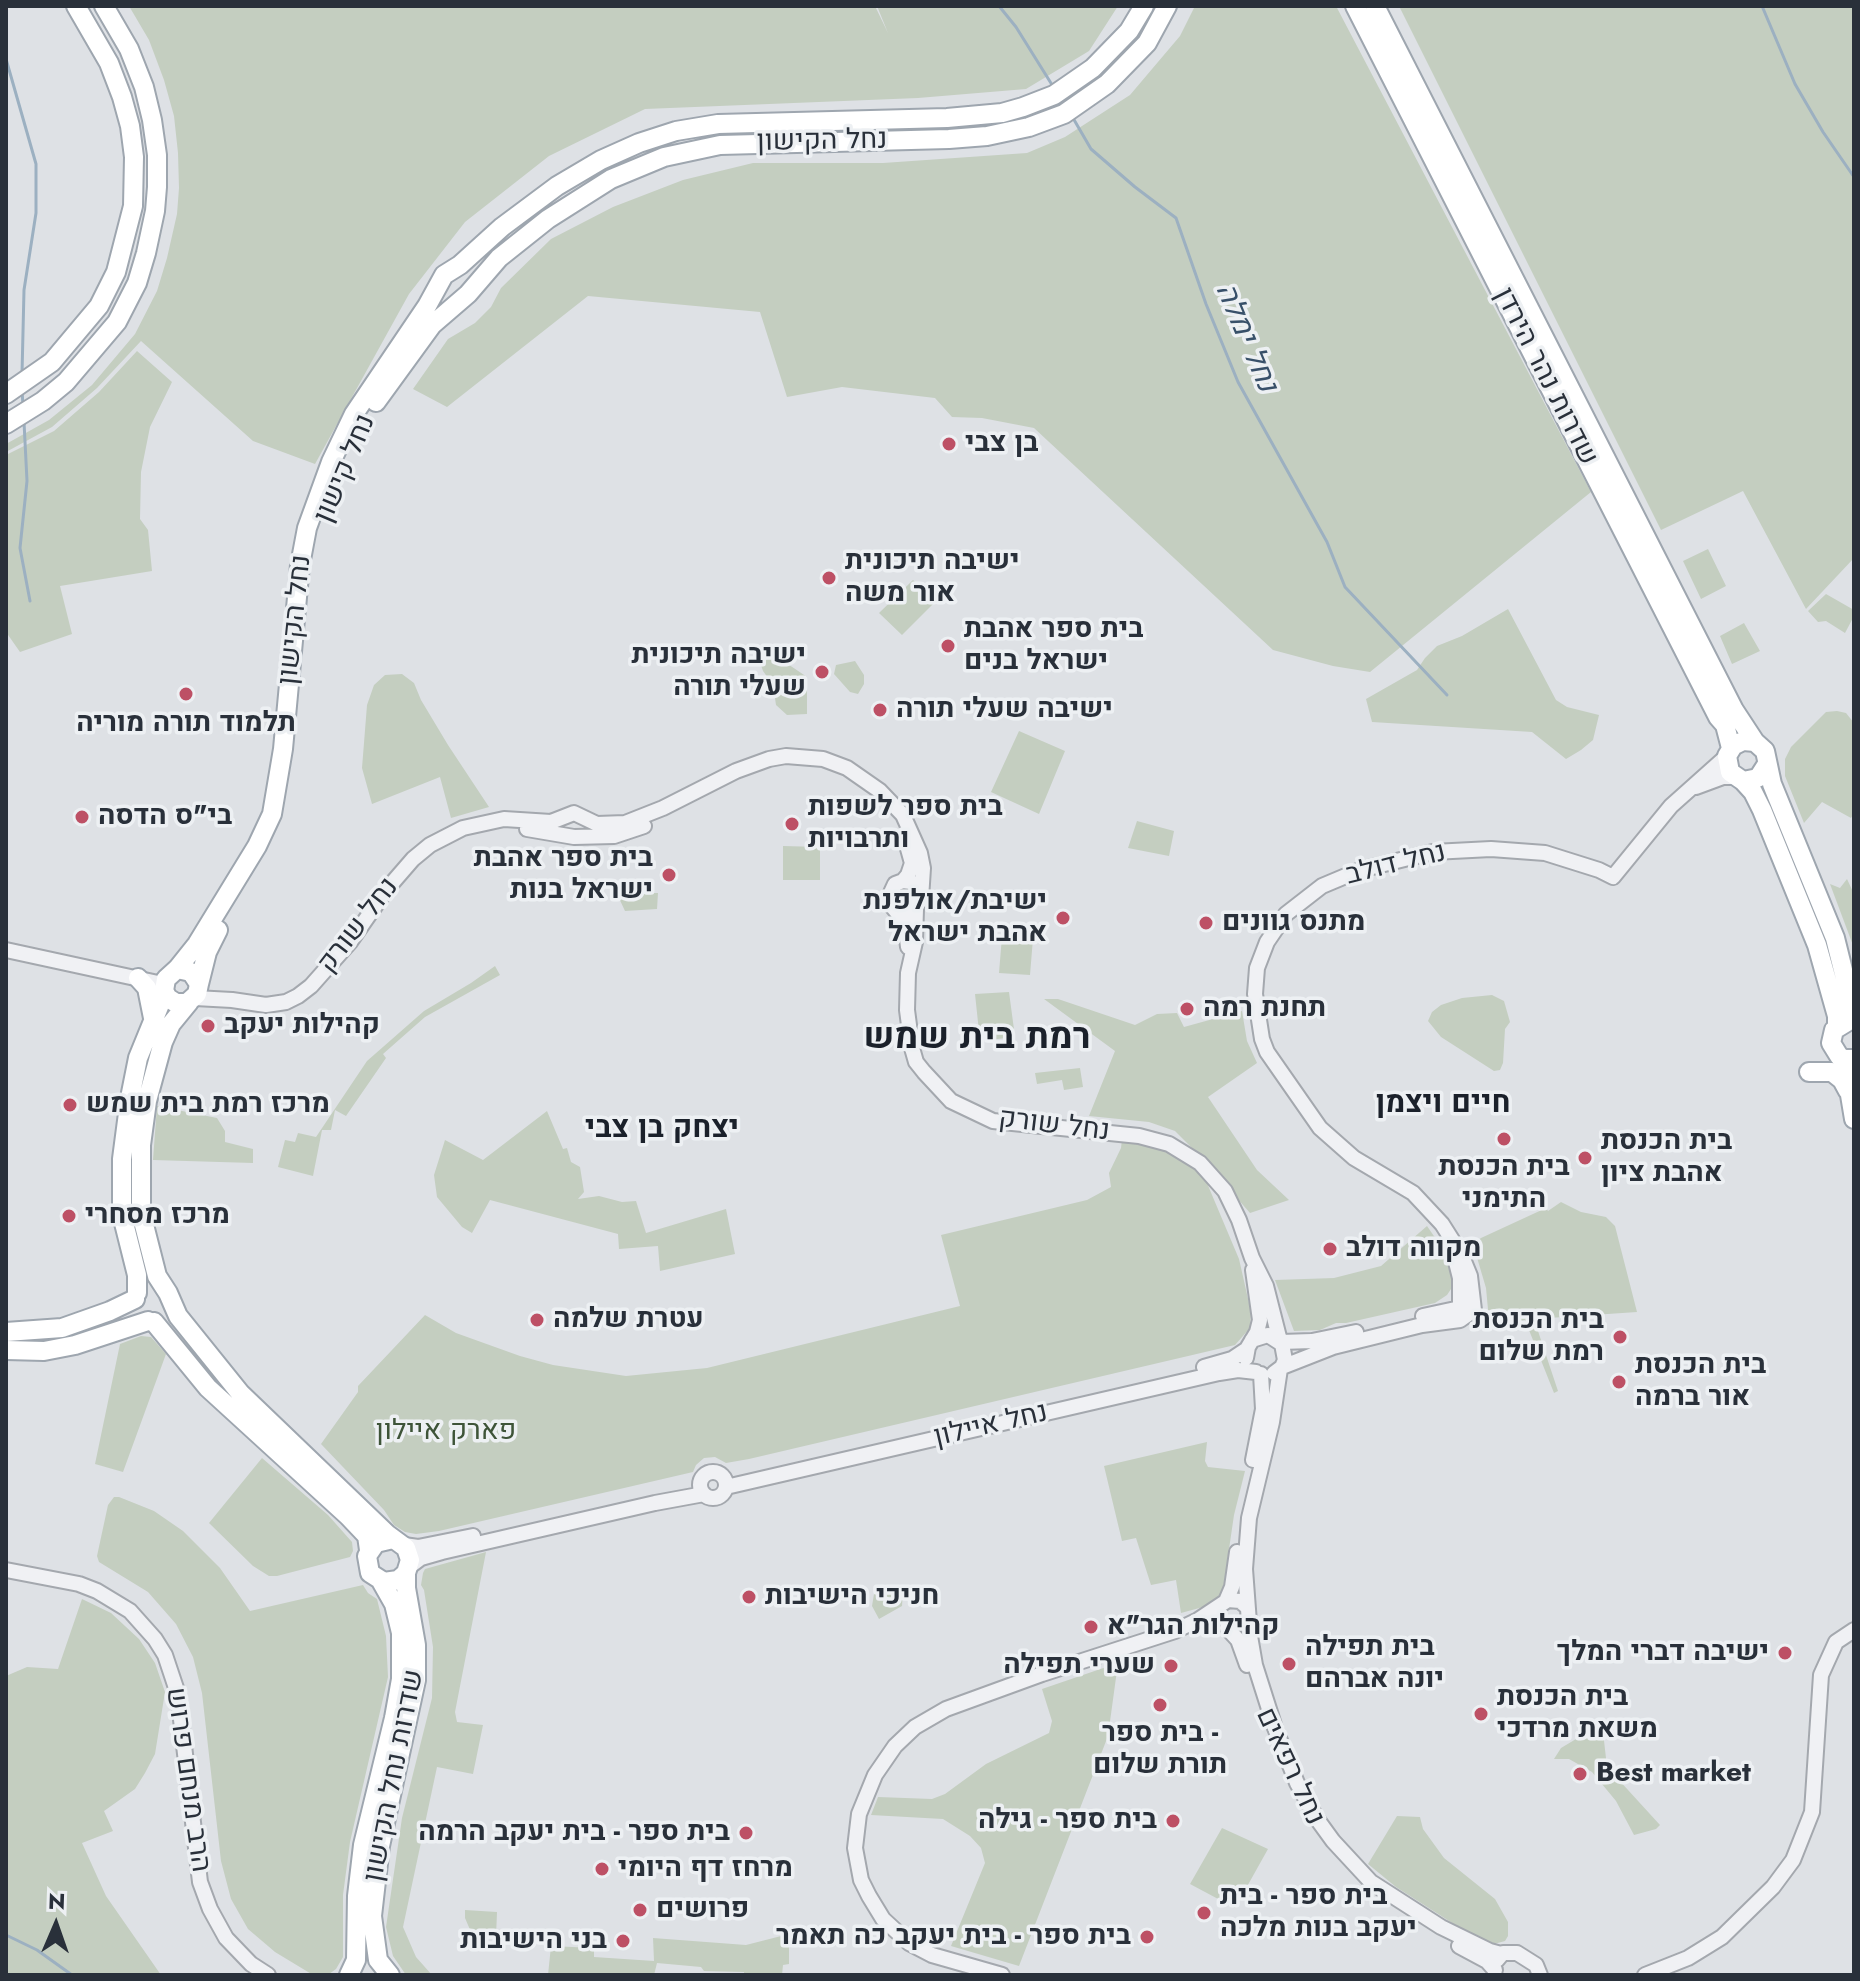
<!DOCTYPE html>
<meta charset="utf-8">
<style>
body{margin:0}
#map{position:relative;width:1860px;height:1981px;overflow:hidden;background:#dee1e5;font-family:Jost,sans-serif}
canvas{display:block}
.frame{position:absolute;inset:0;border:8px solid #29303a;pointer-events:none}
.north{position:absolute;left:16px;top:1885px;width:80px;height:80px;-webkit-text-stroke:6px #edf0f3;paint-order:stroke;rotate:2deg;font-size:22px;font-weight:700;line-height:32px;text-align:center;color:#29303a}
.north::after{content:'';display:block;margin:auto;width:28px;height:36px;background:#29303a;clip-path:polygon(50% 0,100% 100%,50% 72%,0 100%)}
</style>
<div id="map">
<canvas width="1860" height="1981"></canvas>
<div class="frame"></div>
<div class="north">N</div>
</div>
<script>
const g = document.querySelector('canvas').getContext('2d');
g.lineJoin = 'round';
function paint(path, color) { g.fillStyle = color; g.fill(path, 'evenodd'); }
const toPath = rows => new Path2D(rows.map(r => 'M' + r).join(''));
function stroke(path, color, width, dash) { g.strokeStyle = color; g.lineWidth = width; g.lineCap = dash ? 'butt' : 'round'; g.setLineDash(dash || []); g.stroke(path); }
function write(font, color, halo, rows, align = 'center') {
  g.font = font + ' Jost,Heebo,sans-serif'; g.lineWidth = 7; g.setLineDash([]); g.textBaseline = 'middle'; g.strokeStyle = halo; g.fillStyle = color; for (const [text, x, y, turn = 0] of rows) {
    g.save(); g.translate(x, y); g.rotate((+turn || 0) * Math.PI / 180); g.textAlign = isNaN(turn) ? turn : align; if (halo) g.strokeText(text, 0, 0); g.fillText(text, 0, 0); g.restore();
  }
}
const green = toPath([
 [129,6,875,6,888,33,877,6,1118,6,1089,51,1026,89,918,98,645,109,549,156,465,222,409,294,315,464,253,441,141,341,97,388,52,427,6,452,6,444,49,420,92,385,135,334,157,291,167,258,177,214,179,188,178,153,174,116,164,80,149,40],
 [1195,6,1336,6,1591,492,1370,672,1333,666,1273,650,1034,428,982,418,952,417,935,398,842,387,787,397,760,312,588,296,447,407,413,389,448,339,475,323,491,307,501,288,551,239,613,207,683,180,753,163,883,163,1027,153,1065,137,1130,95,1180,36],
 [1399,6,1854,6,1854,558,1806,609,1743,491,1661,530],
 [137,351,172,382,150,427,141,472,140,519,148,530,152,571,60,586,72,634,20,652,6,632,6,455,54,431,99,392],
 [1708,549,1726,586,1701,599,1683,561],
 [913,580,935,602,902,635,879,613],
 [1826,594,1854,610,1854,616,1845,633,1826,621,1818,622,1808,611],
 [1508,609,1556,700,1567,707,1599,715,1593,740,1581,750,1566,759,1532,732,1372,722,1366,699,1417,670,1425,658,1437,646,1462,636],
 [1744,623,1760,651,1732,664,1720,636],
 [776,656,807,677,807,714,787,715,776,705,773,685,763,671,761,665,762,661],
 [855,661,864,675,864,684,858,694,850,692,834,674,836,665],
 [402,674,414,683,421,700,448,745,489,807,451,818,440,777,372,804,362,768,367,705,374,685,385,675],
 [1837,711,1846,713,1854,723,1854,813,1851,818,1822,802,1804,823,1785,776,1785,759,1791,747,1826,712],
 [1019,731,1065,751,1039,814,991,792],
 [1137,821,1174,831,1169,856,1128,848],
 [783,846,820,847,820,880,783,880],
 [1847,879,1854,894,1854,948,1830,884,1840,888],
 [619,885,635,886,635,893,658,893,657,909,625,911,618,896],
 [1003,924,1034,926,1030,975,999,973],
 [495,966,500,975,425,1017,383,1054,386,1058,346,1116,335,1110,331,1130,322,1130,313,1176,278,1167,285,1140,295,1142,298,1133,316,1137,367,1061,424,1011,471,983],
 [1009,992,1015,1037,980,1041,975,994],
 [1492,995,1504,1001,1510,1022,1505,1029,1503,1063,1500,1070,1494,1071,1441,1037,1428,1021,1432,1012,1441,1005,1462,998],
 [1044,999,1058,999,1135,1025,1157,1014,1177,1013,1184,1027,1242,1011,1247,1041,1257,1063,1208,1097,1257,1170,1289,1200,1250,1213,1203,1159,1175,1131,1149,1122,1089,1116,1115,1051],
 [1080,1068,1083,1087,1064,1090,1062,1080,1037,1084,1035,1073],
 [157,1106,217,1118,225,1131,225,1142,253,1149,253,1163,153,1160],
 [547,1111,563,1149,567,1148,571,1162,580,1167,584,1192,578,1199,599,1196,622,1202,636,1201,646,1233,726,1209,735,1254,660,1271,658,1246,619,1249,618,1234,490,1200,472,1233,462,1227,437,1197,434,1175,445,1140,483,1160],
 [1122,1139,1167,1148,1197,1167,1204,1176,1239,1259,1251,1312,1250,1328,1235,1345,749,1459,726,1463,715,1457,704,1458,696,1465,693,1472,439,1531,416,1534,405,1532,394,1525,384,1510,321,1444,358,1392,358,1386,425,1315,456,1333,520,1356,553,1365,626,1376,707,1368,960,1306,941,1235,1087,1200,1111,1187,1109,1173,1121,1148],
 [1561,1202,1581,1212,1606,1217,1615,1226,1637,1312,1534,1319,1558,1391,1554,1393,1525,1320,1503,1323,1489,1320,1486,1288,1473,1244,1481,1238,1546,1208,1548,1211],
 [1427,1226,1438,1242,1451,1274,1451,1289,1447,1295,1435,1303,1346,1323,1336,1323,1320,1330,1294,1331,1275,1280,1334,1278,1381,1266],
 [141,1336,151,1337,166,1354,123,1472,95,1464,120,1344],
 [1207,1442,1205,1461,1208,1467,1245,1471,1234,1515,1223,1590,1215,1601,1203,1607,1181,1613,1176,1580,1151,1585,1136,1538,1122,1541,1104,1466],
 [262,1458,328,1515,352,1542,353,1551,350,1557,277,1576,269,1576,253,1566,209,1523],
 [114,1497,119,1497,154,1511,183,1531,220,1568,250,1611,363,1585,368,1593,377,1599,386,1636,388,1677,350,1842,343,1895,343,1957,336,1969,329,1974,313,1975,275,1952,248,1929,231,1899,221,1861,202,1693,193,1657,176,1624,148,1592,99,1562,97,1556,108,1505],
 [486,1552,455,1712,457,1722,483,1725,473,1774,437,1767,403,1927,416,1957,432,1975,406,1975,393,1956,386,1927,402,1818,432,1698,433,1647,424,1590,421,1585,423,1573,425,1569],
 [875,1588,903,1590,902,1606,879,1619,872,1606],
 [82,1599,111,1613,139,1639,155,1663,165,1692,155,1754,145,1773,135,1789,104,1811,113,1831,82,1843,106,1896,161,1975,6,1975,6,1676,27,1667,58,1669],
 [1118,1663,1108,1736,1019,1966,951,1946,985,1863,981,1848,970,1836,943,1819,871,1815,878,1797,932,1799,945,1794,986,1764,1049,1733,1052,1721,1042,1689],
 [1599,1723,1602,1723,1607,1767,1660,1825,1656,1829,1634,1835,1616,1801,1592,1772,1569,1759,1554,1759,1561,1748,1576,1739,1585,1739,1595,1734],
 [1397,1816,1420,1817,1423,1829,1444,1858,1495,1899,1508,1922,1508,1936,1505,1941,1494,1944,1471,1935,1396,1887,1368,1864],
 [1222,1828,1268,1849,1235,1908,1190,1884],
 [465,1910,497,1912,496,1937,481,1937,479,1932,471,1932,465,1918],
 [789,1934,789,1964,783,1965,782,1975,744,1975,744,1972,704,1971,701,1967,657,1963,654,1975,548,1975,551,1946,594,1948,594,1957,654,1961,653,1938,746,1945]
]);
const stream = toPath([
 [999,6,1016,27,1054,88],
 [1762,6,1795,84,1823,132,1854,177],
 [6,59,36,164,36,213,24,290,22,374],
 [1073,118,1091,149,1135,187,1176,218,1206,304,1238,382,1327,542,1345,587,1447,695],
 [22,390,23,406],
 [24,422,27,481,20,548,30,601],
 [6,1935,37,1950,72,1975]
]);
const minor = toPath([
 [1696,787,1723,777,1734,777],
 [527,829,574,837,614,836,644,826],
 [903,881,908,875,912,863,905,838],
 [916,909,915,942,908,973,907,1010,912,1048,916,1062,924,1072,951,1101,993,1121,1139,1136,1169,1144,1200,1163,1225,1191,1239,1220,1252,1258,1266,1286,1280,1341],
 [908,947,905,922,891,905,889,897,895,884,903,881,911,882],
 [6,950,158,983,165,981],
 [195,998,232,1000,266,1005,286,1002,298,996,311,986,350,942,387,889,413,859,430,845,463,828,504,819,551,822,574,813,597,824,625,823,663,808,736,771,769,759,786,756,823,759,847,768,880,791,903,815,920,853,923,868,921,899,913,911,898,911],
 [1456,1262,1460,1278,1460,1316],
 [1474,1310,1470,1276,1461,1254,1442,1224,1413,1193,1354,1158,1320,1128,1267,1052,1262,1039,1255,994,1257,968,1267,942,1286,914,1322,886,1360,870,1433,852,1491,849,1545,853,1599,870,1613,877,1671,806,1727,756],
 [1423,1316,1460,1308,1474,1310],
 [1252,1340,1268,1335,1282,1344,1285,1360,1282,1367,1274,1373],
 [1281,1342,1312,1341,1356,1332],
 [1246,1358,1248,1347,1257,1332,1260,1320,1253,1270],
 [1204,1367,1232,1359,1247,1349],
 [1282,1367,1333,1347,1422,1325,1460,1320,1474,1310],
 [1280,1369,1272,1422,1249,1518,1245,1569,1250,1636,1255,1665,1275,1728,1297,1783,1317,1819,1333,1841,1371,1882,1441,1927,1490,1951,1501,1954],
 [1253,1460,1263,1409,1261,1374],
 '700 1485a13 13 0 1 1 26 0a13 13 0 1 1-26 0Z',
 [726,1487,1219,1373,1238,1370,1256,1372],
 [404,1545,418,1547,473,1536],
 [409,1567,421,1558,442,1552,655,1503,704,1494],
 [6,1570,79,1584,97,1591,130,1611,155,1639,165,1655,178,1694,200,1882,210,1909,226,1938,251,1964,268,1975],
 [1226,1601,1232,1587,1237,1552],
 [1227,1628,1238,1640,1247,1665],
 [1459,1946,1487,1961,1495,1970],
 [1497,1960,1503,1953,1517,1953,1536,1965,1540,1975],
 [1002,1975,932,1955,909,1943,883,1919,869,1896,861,1880,855,1848,859,1814,875,1775,895,1746,915,1727,946,1709,1042,1674,1175,1631,1198,1620,1228,1600,1240,1601,1247,1607],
 [1645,1975,1688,1958,1722,1937,1773,1887,1793,1860,1812,1812,1821,1675,1836,1642,1854,1630]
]);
const major = toPath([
 [1355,6,1718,717,1725,725,1731,748],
 [1375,6,1734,710,1755,742],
 [6,394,52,362,99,306,116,272,133,206,134,157,130,126,122,97,109,63,76,6],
 [376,402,432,325,468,294,499,258,548,219,611,179,664,157,720,145,949,139,987,136,1029,127,1064,114,1107,84,1147,43,1167,6],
 [6,424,43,401,66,382,117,322,137,283,146,253,155,211,157,187,157,155,152,120,144,87,129,49,104,6],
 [1767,764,1758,778,1743,781,1730,772,1727,756,1733,746,1743,741,1755,742,1765,751,1772,784,1835,938,1854,1014],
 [1743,781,1753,792,1762,810,1817,945,1837,1016,1837,1027],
 [177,969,191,972,199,984,197,994,187,1003,176,1003,168,998,164,991,166,979,177,969,197,944,257,846,272,814,283,749,300,565,307,528,331,462,354,414,427,306,444,275,460,265,502,227,557,186,601,160,639,143,676,131,718,124,947,118,1002,113,1023,107,1054,95,1093,68,1129,31,1144,6],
 [138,978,147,988,153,1018],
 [199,984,207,952,218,930],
 [189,1002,171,1024,163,1042,147,1101,141,1145,141,1213,157,1276,168,1293,178,1316,240,1393,387,1534,406,1548,410,1560,406,1573,398,1580,384,1582,370,1573,367,1556,376,1543,393,1539],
 [1847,1022,1834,1030,1831,1043,1839,1056,1844,1059,1854,1059],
 [1844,1059,1854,1119],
 [1809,1072,1832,1072,1842,1080,1848,1091],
 [137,1293,137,1275,122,1215,122,1159,130,1098,138,1058,165,992],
 [154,1322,208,1388,348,1516,367,1536,369,1550],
 [6,1332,62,1328,110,1311,135,1299],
 [6,1350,44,1351,75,1345,148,1321],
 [349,1975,356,1960,357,1896,363,1845,394,1718,401,1679,401,1633,394,1604,381,1581],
 [390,1975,378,1960,372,1916,380,1846,416,1680,416,1645,406,1588,406,1573]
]);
const markers = [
 [949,444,8,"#bd5065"],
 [829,578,8,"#bd5065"],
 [948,646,8,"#bd5065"],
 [822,672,8,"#bd5065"],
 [186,694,8,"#bd5065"],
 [880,710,8,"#bd5065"],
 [82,817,8,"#bd5065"],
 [792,824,8,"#bd5065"],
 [669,875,8,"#bd5065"],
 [1063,918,8,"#bd5065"],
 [1206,923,8,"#bd5065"],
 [1187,1009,8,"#bd5065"],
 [208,1026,8,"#bd5065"],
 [70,1105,8,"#bd5065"],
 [1504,1139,8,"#bd5065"],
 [1585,1158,8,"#bd5065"],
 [69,1216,8,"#bd5065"],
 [1330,1249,8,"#bd5065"],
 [537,1320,8,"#bd5065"],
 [1620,1337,8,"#bd5065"],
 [1619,1382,8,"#bd5065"],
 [749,1597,8,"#bd5065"],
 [1091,1627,8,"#bd5065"],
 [1785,1653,8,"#bd5065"],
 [1289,1664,8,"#bd5065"],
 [1171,1666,8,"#bd5065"],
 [1160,1705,8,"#bd5065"],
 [1481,1714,8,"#bd5065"],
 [1580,1774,8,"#bd5065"],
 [1173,1821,8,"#bd5065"],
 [746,1833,8,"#bd5065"],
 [602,1869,8,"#bd5065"],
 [640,1910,8,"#bd5065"],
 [1204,1913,8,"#bd5065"],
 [1147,1937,8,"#bd5065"],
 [623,1941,8,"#bd5065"]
];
const streetNames = [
 ["נחל הקישון",822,142,-1],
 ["שדרות נהר הירדן",1545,377,63],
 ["נחל קישון",346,469,-67],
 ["נחל הקישון",296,620,-84],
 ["נחל דולב",1396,865,-14],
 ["נחל שורק",359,926,-52],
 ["נחל שורק",1054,1126,7],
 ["נחל איילון",991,1426,-13],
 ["נחל רפאים",1289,1767,65],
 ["שדרות נחל הקישון",395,1776,-79],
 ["הרב מנחם פרוש",187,1780,82]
];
const poiNames = [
 ["בן צבי",965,444],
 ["ישיבה תיכונית",845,562],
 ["אור משה",845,594],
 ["בית ספר אהבת",964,630],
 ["ישראל בנים",964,662],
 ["ישיבה תיכונית",806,656,"right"],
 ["שעלי תורה",806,688,"right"],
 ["ישיבה שעלי תורה",896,710],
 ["תלמוד תורה מוריה",186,724,"center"],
 ["בית ספר לשפות",808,808],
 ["ותרבויות",808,840],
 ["בי\"ס הדסה",98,817],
 ["בית ספר אהבת",653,859,"right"],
 ["ישראל בנות",653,891,"right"],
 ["ישיבת/אולפנת",1047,902,"right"],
 ["אהבת ישראל",1047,934,"right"],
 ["מתנס גוונים",1222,923],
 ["תחנת רמה",1203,1009],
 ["קהילות יעקב",224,1026],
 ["מרכז רמת בית שמש",86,1105],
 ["בית הכנסת",1601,1142],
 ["אהבת ציון",1601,1174],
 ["בית הכנסת",1504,1168,"center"],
 ["התימני",1504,1200,"center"],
 ["מרכז מסחרי",85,1216],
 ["מקווה דולב",1346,1249],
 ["עטרת שלמה",553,1320],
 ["בית הכנסת",1604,1321,"right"],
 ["רמת שלום",1604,1353,"right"],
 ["בית הכנסת",1635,1366],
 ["אור ברמה",1635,1398],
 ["חניכי הישיבות",765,1597],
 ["קהילות הגר\"א",1107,1627],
 ["בית תפילה",1305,1648],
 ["יונה אברהם",1305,1680],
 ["ישיבה דברי המלך",1769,1653,"right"],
 ["שערי תפילה",1155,1666,"right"],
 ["בית הכנסת",1497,1698],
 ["משאת מרדכי",1497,1730],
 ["בית ספר -",1160,1734,"center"],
 ["תורת שלום",1160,1766,"center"],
 ["Best market",1596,1774],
 ["בית ספר - גילה",1157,1821,"right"],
 ["בית ספר - בית יעקב הרמה",730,1833,"right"],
 ["מרחז דף היומי",618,1869],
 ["בית ספר - בית",1220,1897],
 ["יעקב בנות מלכה",1220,1929],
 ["פרושים",656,1910],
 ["בית ספר - בית יעקב כה תאמר",1131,1937,"right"],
 ["בני הישיבות",607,1941,"right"]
];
const parkNames = [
 ["פארק איילון",446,1432]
];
const waterNames = [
 ["נחל ימלה",1245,338,67]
];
const neighbourhoodNames = [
 ["חיים ויצמן",1443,1105],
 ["יצחק בן צבי",662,1130]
];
const districtNames = [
 ["רמת בית שמש",977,1039]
];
paint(green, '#c4cec0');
stroke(stream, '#9cb0c1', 3);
stroke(minor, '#a4a8ae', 18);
stroke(major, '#9ea6af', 22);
stroke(minor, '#f0f1f4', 14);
stroke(major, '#fff', 18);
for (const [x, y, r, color] of markers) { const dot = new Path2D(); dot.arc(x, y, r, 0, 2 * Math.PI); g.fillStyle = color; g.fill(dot); stroke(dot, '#edf0f3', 3); }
write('28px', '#29303a', '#edf0f3', streetNames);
write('bold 28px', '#29303a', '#edf0f3', poiNames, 'left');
write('28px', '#3e5438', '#edf0f3', parkNames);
write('italic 30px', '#385069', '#edf0f3', waterNames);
write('bold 30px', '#1b212b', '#edf0f3', neighbourhoodNames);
write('bold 36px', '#1b212b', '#edf0f3', districtNames);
</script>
